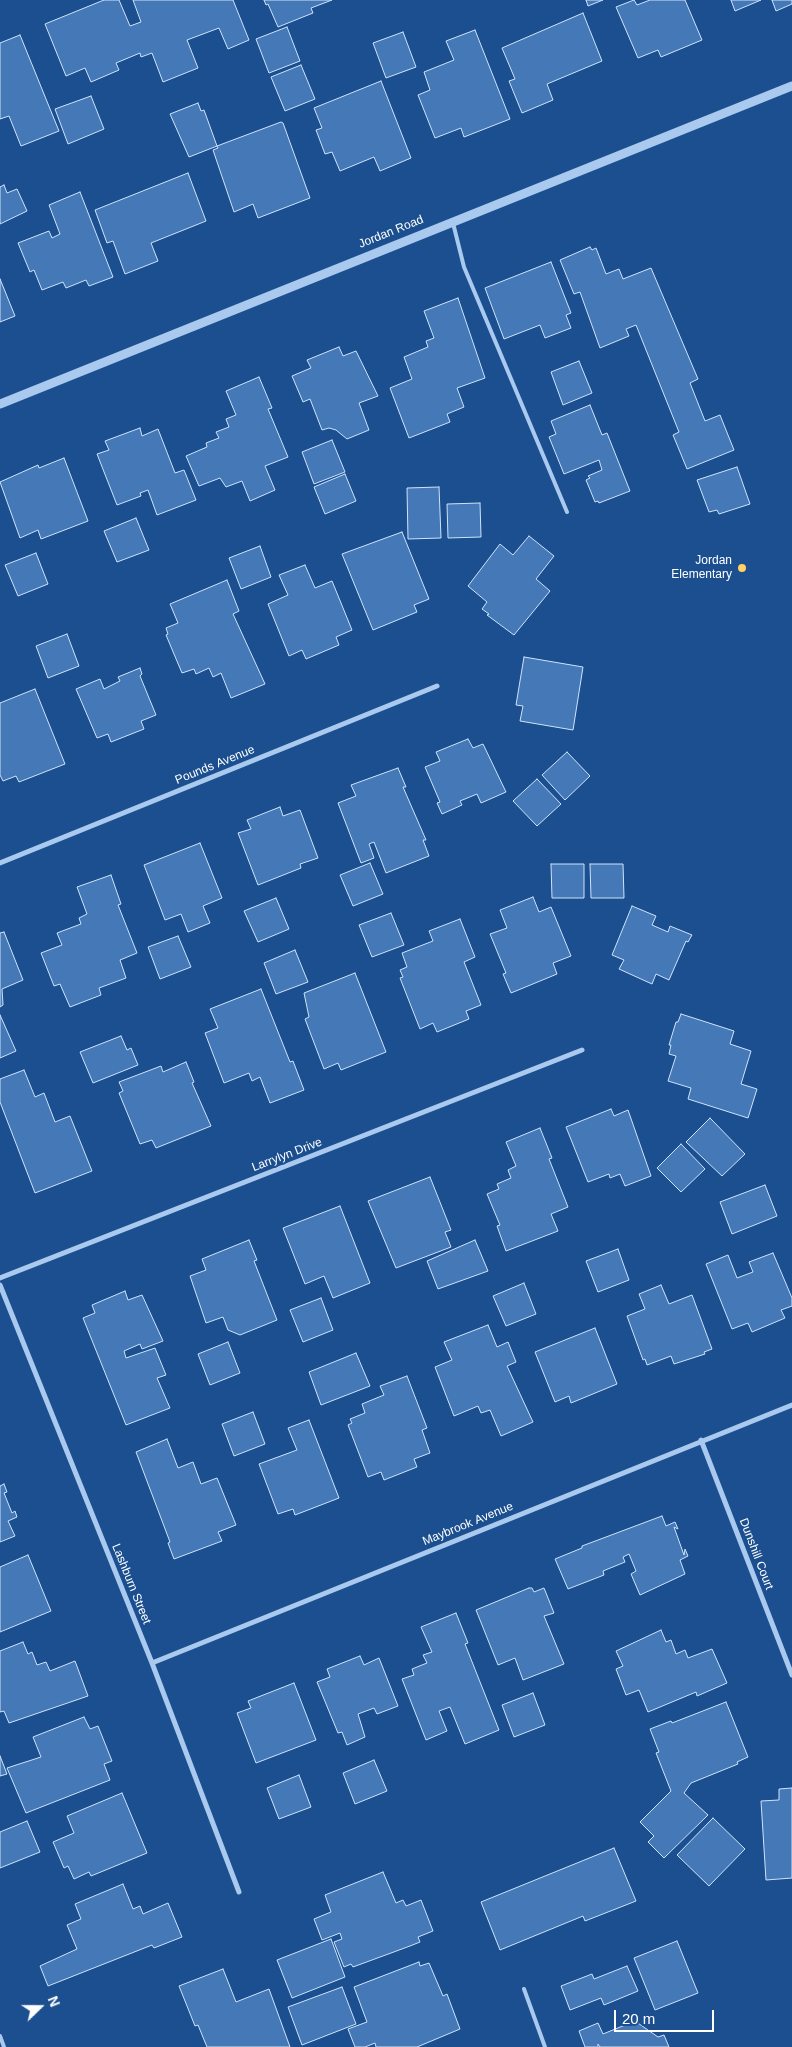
<!DOCTYPE html>
<style>
body{margin:0}
#map{position:relative;width:792px;height:2047px;overflow:hidden;background:#1b4f8f;font-family:Arial,sans-serif}
canvas{display:block}
.north{position:absolute;left:15px;top:1982px;width:50px;height:50px;-webkit-text-stroke:4px #1b4f8f;paint-order:stroke;rotate:68deg;font-size:14px;font-weight:700;line-height:20px;text-align:center;color:#fff}
.north::after{content:'';display:block;margin:auto;width:18px;height:22px;background:#fff;clip-path:polygon(50% 0,100% 100%,50% 72%,0 100%)}
.scale{position:absolute;left:614px;top:2010px;width:100px;height:22px;box-sizing:border-box;border:2px solid #fff;border-top:0;padding-left:6px;font-size:15px;line-height:18px;white-space:nowrap;color:#fff;-webkit-text-stroke:4px #1b4f8f;paint-order:stroke}
</style>
<div id="map">
<canvas width="792" height="2047"></canvas>
<div class="north">N</div>
<div class="scale">20 m</div>
</div>
<script>
const g = document.querySelector('canvas').getContext('2d');
g.lineJoin = 'round';
function paint(path, color) { g.fillStyle = color; g.fill(path, 'evenodd'); }
const toPath = rows => new Path2D(rows.map(r => 'M' + r).join(''));
function stroke(path, color, width, dash) { g.strokeStyle = color; g.lineWidth = width; g.lineCap = dash ? 'butt' : 'round'; g.setLineDash(dash || []); g.stroke(path); }
function write(font, color, halo, rows, align = 'center') {
  g.font = font + ' Arial,sans-serif'; g.lineWidth = 4; g.setLineDash([]); g.textBaseline = 'middle'; g.strokeStyle = halo; g.fillStyle = color; for (const [text, x, y, turn = 0] of rows) {
    g.save(); g.translate(x, y); g.rotate((+turn || 0) * Math.PI / 180); g.textAlign = isNaN(turn) ? turn : align; if (halo) g.strokeText(text, 0, 0); g.fillText(text, 0, 0); g.restore();
  }
}
const building = toPath([
 [104,0,119,0,130,26,141,22,133,0,233,0,249,40,228,49,219,28,187,40,198,68,163,82,152,53,141,57,140,53,116,63,119,70,91,82,85,68,66,76,45,24,104,0],
 [264,0,332,0,311,8,313,13,278,27,268,4,266,5,264,0],
 [586,0,603,0,588,6,586,0],
 [634,0,637,5,650,0,685,0,702,40,661,57,658,50,638,58,616,7,634,0],
 [731,0,761,0,735,11,731,0],
 [772,0,792,0,792,4,776,11,772,0],
 [583,13,602,61,547,84,553,100,522,113,509,81,515,79,502,48,583,13],
 [287,27,300,61,269,73,256,39,287,27],
 [475,30,510,119,464,137,461,128,435,138,418,95,430,90,424,72,454,60,446,41,475,30],
 [403,32,416,67,386,78,373,43,403,32],
 [20,35,59,131,21,146,9,116,0,119,0,43,20,35],
 [301,65,315,99,285,111,271,77,301,65],
 [381,81,411,158,380,171,374,157,340,171,332,152,325,154,316,130,322,128,314,108,381,81],
 [91,96,104,129,68,144,55,109,91,96],
 [198,103,201,111,204,110,217,146,281,122,283,123,310,198,258,218,253,204,234,212,213,150,218,148,217,146,189,157,170,114,198,103],
 [188,173,206,221,151,243,158,261,125,274,113,241,107,243,95,210,188,173],
 [4,185,7,193,17,189,27,211,0,224,0,187,4,185],
 [80,192,113,277,89,286,86,280,66,288,63,282,42,290,34,270,30,272,18,243,49,231,52,238,60,234,49,205,80,192],
 [590,247,592,250,596,248,606,274,619,269,623,279,651,268,698,379,690,383,705,421,720,415,734,450,687,469,673,435,679,432,636,325,626,329,629,336,600,348,580,292,574,294,560,260,590,247],
 [551,262,571,313,566,315,571,328,545,338,540,325,504,339,485,288,551,262],
 [0,279,15,316,0,322,0,279],
 [458,298,485,378,457,388,464,407,447,414,450,422,409,438,390,388,412,379,404,357,428,347,426,341,434,338,424,311,458,298],
 [339,347,343,356,356,351,378,396,359,403,369,430,347,439,336,430,329,428,322,430,310,399,303,402,292,376,311,368,307,360,339,347],
 [579,361,592,393,563,405,551,372,579,361],
 [259,377,272,408,268,409,288,457,265,466,275,490,250,501,242,481,226,487,220,478,199,486,186,456,207,447,206,443,219,438,216,432,229,427,226,419,236,415,226,391,259,377],
 [590,405,602,435,607,433,630,491,599,503,598,501,595,502,586,480,590,478,588,476,602,470,599,460,564,474,549,437,556,434,551,421,590,405],
 [140,428,142,436,158,429,175,473,184,470,196,500,157,515,148,490,140,493,141,496,117,505,97,454,109,450,105,441,140,428],
 [332,440,345,472,314,484,302,452,332,440],
 [64,458,88,521,41,539,38,530,20,538,0,482,38,465,39,468,64,458],
 [737,467,750,504,719,514,717,510,709,512,697,480,737,467],
 [345,474,356,501,325,514,314,487,345,474],
 [439,487,441,538,408,539,407,488,439,487],
 [480,503,481,537,448,538,447,504,480,503],
 [136,518,149,550,117,562,104,531,136,518],
 [402,532,429,599,414,605,417,612,373,630,342,554,402,532],
 [529,536,554,556,536,579,550,591,514,635,487,615,489,614,482,609,487,602,468,586,500,544,513,555,529,536],
 [260,546,271,577,241,589,229,558,260,546],
 [36,553,48,584,18,596,5,565,36,553],
 [305,565,315,588,332,581,352,630,336,637,339,645,306,659,302,650,289,656,268,604,288,595,279,575,305,565],
 [227,580,239,611,233,614,265,684,231,698,221,673,213,677,209,668,196,674,194,669,182,673,166,635,168,634,166,628,178,623,170,604,227,580],
 [67,634,79,666,48,678,36,646,67,634],
 [524,657,583,667,573,730,520,721,523,706,516,705,524,657],
 [140,668,142,674,140,676,156,715,141,721,144,729,111,742,108,734,97,738,76,689,100,679,104,689,120,681,118,677,140,668],
 [35,689,65,764,19,782,16,776,3,781,0,775,0,703,35,689],
 [468,739,473,748,483,744,506,792,481,803,477,794,460,801,462,805,442,814,437,803,440,802,425,767,440,761,436,752,468,739],
 [567,752,590,776,565,800,542,775,567,752],
 [398,768,406,787,403,787,426,840,423,840,429,856,386,873,374,842,369,844,374,858,361,863,338,803,356,796,351,785,398,768],
 [537,779,561,804,537,826,513,801,537,779],
 [280,807,283,816,300,810,318,858,300,864,301,868,258,885,238,833,251,829,247,820,280,807],
 [200,843,222,898,203,906,210,923,188,932,181,914,165,920,144,865,200,843],
 [370,863,383,894,353,906,340,875,370,863],
 [551,864,584,864,584,898,552,898,551,864],
 [590,864,623,864,624,898,591,898,590,864],
 [111,875,121,904,118,905,137,953,120,960,126,978,99,988,101,995,70,1007,60,984,54,986,41,953,62,945,57,933,81,924,79,918,87,914,77,887,111,875],
 [533,897,539,912,551,907,571,956,553,963,557,974,511,993,503,974,506,973,490,934,507,928,500,910,533,897],
 [276,898,289,929,258,942,244,911,276,898],
 [632,906,656,916,652,925,668,932,670,926,692,935,688,942,686,941,669,980,656,974,652,984,619,969,624,960,612,955,632,906],
 [391,913,404,945,372,957,359,925,391,913],
 [460,919,475,957,464,962,481,1005,466,1011,469,1019,437,1032,433,1023,420,1029,400,978,403,977,400,970,407,967,402,953,433,941,429,931,460,919],
 [4,932,23,980,2,989,3,1005,0,1007,0,933,4,932],
 [178,936,191,967,160,979,148,947,178,936],
 [295,950,308,982,276,994,264,963,295,950],
 [355,973,386,1052,341,1070,338,1063,324,1069,305,1019,309,1017,304,993,355,973],
 [261,989,290,1062,293,1061,304,1090,270,1103,260,1077,252,1081,249,1073,224,1083,205,1033,218,1028,210,1009,261,989],
 [681,1014,734,1031,730,1044,751,1051,741,1084,757,1089,748,1118,688,1099,691,1088,668,1081,676,1056,669,1054,671,1045,669,1045,676,1022,678,1022,681,1014],
 [0,1015,16,1051,0,1058,0,1015],
 [121,1036,127,1050,131,1048,138,1065,93,1083,80,1052,121,1036],
 [186,1062,194,1082,192,1083,211,1126,156,1148,152,1140,140,1144,119,1093,123,1091,119,1082,161,1066,163,1072,186,1062],
 [24,1070,35,1097,44,1093,55,1122,70,1116,92,1171,35,1193,0,1102,0,1079,24,1070],
 [611,1109,614,1116,628,1110,651,1176,625,1186,620,1174,610,1178,609,1174,588,1182,566,1127,611,1109],
 [710,1118,745,1154,722,1176,686,1142,710,1118],
 [540,1128,552,1158,549,1159,568,1207,551,1214,558,1231,506,1251,497,1226,500,1225,487,1194,499,1189,497,1184,511,1178,508,1170,516,1166,506,1142,540,1128],
 [681,1144,705,1169,681,1192,657,1168,681,1144],
 [430,1177,451,1230,445,1232,451,1247,396,1268,368,1201,430,1177],
 [765,1185,777,1216,732,1234,720,1202,765,1185],
 [340,1206,370,1283,333,1298,324,1276,305,1284,283,1228,340,1206],
 [249,1240,257,1260,254,1261,277,1320,240,1335,228,1330,223,1317,206,1323,190,1276,206,1270,202,1259,249,1240],
 [475,1240,488,1271,438,1289,427,1261,475,1240],
 [618,1249,629,1280,598,1292,586,1261,618,1249],
 [773,1253,792,1298,792,1306,781,1310,785,1318,752,1332,748,1323,732,1329,706,1264,728,1255,737,1278,753,1272,749,1262,773,1253],
 [524,1283,536,1314,506,1326,493,1296,524,1283],
 [661,1285,669,1304,692,1295,712,1349,704,1352,705,1354,674,1364,671,1356,647,1365,645,1359,643,1360,627,1316,645,1309,639,1294,661,1285],
 [125,1291,128,1300,142,1295,163,1341,142,1349,140,1344,124,1351,126,1358,155,1348,166,1375,157,1378,170,1408,126,1425,83,1318,95,1313,92,1305,125,1291],
 [321,1298,333,1330,303,1342,290,1310,321,1298],
 [488,1325,497,1347,508,1342,516,1362,507,1366,533,1422,501,1436,490,1410,481,1413,478,1406,454,1416,435,1367,452,1360,444,1342,488,1325],
 [595,1328,617,1384,571,1403,569,1396,555,1402,535,1352,595,1328],
 [228,1342,240,1373,210,1385,198,1354,228,1342],
 [356,1353,370,1386,321,1405,309,1372,356,1353],
 [407,1376,427,1428,422,1430,430,1453,414,1459,417,1467,384,1480,381,1472,368,1477,348,1425,352,1423,350,1419,365,1413,362,1404,384,1395,380,1386,407,1376],
 [253,1412,265,1444,234,1456,222,1424,253,1412],
 [309,1420,339,1498,295,1515,293,1509,278,1514,259,1464,297,1450,288,1428,309,1420],
 [167,1439,178,1468,193,1462,201,1484,217,1478,236,1525,218,1532,222,1541,174,1559,168,1543,170,1542,136,1452,167,1439],
 [4,1484,7,1492,4,1493,12,1513,15,1511,17,1517,8,1521,15,1536,0,1542,0,1486,4,1484],
 [662,1516,666,1526,675,1522,678,1529,674,1527,684,1555,685,1549,688,1556,680,1560,685,1574,640,1595,631,1574,636,1571,629,1554,623,1557,625,1562,603,1571,604,1575,568,1589,555,1559,582,1548,582,1546,662,1516],
 [28,1555,51,1611,0,1632,0,1567,28,1555],
 [529,1588,532,1588,534,1592,544,1588,554,1613,544,1616,564,1664,523,1680,515,1658,498,1665,476,1610,529,1588],
 [456,1613,468,1643,465,1644,499,1730,465,1744,450,1707,439,1711,447,1731,426,1740,402,1679,414,1675,412,1669,427,1663,423,1655,432,1652,421,1627,456,1613],
 [661,1630,666,1642,671,1640,676,1654,685,1650,688,1658,712,1649,727,1683,697,1696,696,1692,648,1712,639,1690,626,1695,616,1669,623,1666,616,1651,661,1630],
 [23,1642,28,1654,32,1652,37,1665,46,1662,50,1671,75,1661,88,1696,9,1723,4,1711,0,1712,0,1651,23,1642],
 [360,1656,364,1665,379,1658,398,1706,377,1714,374,1708,358,1714,365,1737,347,1745,342,1732,338,1733,317,1682,330,1677,327,1669,360,1656],
 [294,1683,316,1740,256,1763,237,1713,251,1708,248,1701,294,1683],
 [533,1693,545,1725,514,1737,502,1705,533,1693],
 [726,1702,748,1757,737,1762,738,1764,691,1783,684,1793,708,1815,664,1858,648,1842,654,1836,640,1822,671,1791,656,1753,659,1752,650,1729,671,1721,672,1723,726,1702],
 [84,1717,90,1729,98,1726,112,1761,104,1764,110,1780,26,1813,7,1768,41,1757,33,1737,84,1717],
 [0,1756,7,1774,0,1776,0,1756],
 [374,1760,387,1791,355,1804,343,1773,374,1760],
 [299,1775,311,1807,279,1819,267,1788,299,1775],
 [792,1788,792,1878,766,1880,761,1801,779,1800,779,1789,792,1788],
 [122,1793,147,1853,91,1876,89,1872,74,1879,68,1866,64,1868,53,1842,74,1833,67,1816,122,1793],
 [713,1818,745,1849,709,1886,677,1855,713,1818],
 [27,1821,40,1852,0,1868,0,1832,27,1821],
 [614,1848,636,1901,585,1921,583,1916,500,1950,481,1902,614,1848],
 [383,1872,396,1903,403,1900,406,1906,421,1900,433,1931,418,1937,420,1942,410,1946,353,1967,351,1964,344,1967,334,1942,342,1939,340,1933,322,1940,314,1919,331,1912,325,1895,383,1872],
 [123,1884,133,1909,140,1906,143,1914,168,1903,182,1937,154,1948,152,1945,48,1986,40,1966,77,1949,67,1925,81,1919,75,1904,123,1884],
 [331,1939,345,1977,292,1998,277,1960,331,1939],
 [677,1941,698,1993,655,2010,634,1958,677,1941],
 [419,1962,420,1966,429,1963,443,1996,447,1994,460,2029,417,2047,376,2047,375,2043,365,2047,355,2047,348,2029,367,2022,354,1987,419,1962],
 [627,1966,638,1991,604,2005,601,1998,570,2010,561,1986,592,1974,594,1979,627,1966],
 [223,1969,236,2002,269,1989,290,2047,207,2047,198,2025,195,2026,179,1986,223,1969],
 [342,1987,356,2024,302,2045,288,2007,342,1987],
 [635,2021,658,2037,664,2035,669,2047,600,2047,598,2044,598,2047,585,2047,579,2031,598,2023,603,2034,635,2021]
]);
const service = toPath([
 [453,223,464,267,567,512],
 [524,1989,545,2047],
 [0,2036,4,2047]
]);
const minor = toPath([
 [0,863,437,686],
 [0,1278,582,1050],
 [0,1285,152,1663,239,1892],
 [701,1440,792,1675],
 [152,1663,792,1405]
]);
const tertiary = toPath([
 [0,404,792,86]
]);
const markers = [
 [742,568,5,"#ffd166"]
];
const streetNames = [
 ["Jordan Road",391,232,-22],
 ["Pounds Avenue",215,765,-22],
 ["Larrylyn Drive",287,1155,-21],
 ["Maybrook Avenue",468,1524,-22],
 ["Dunshill Court",756,1554,69],
 ["Lashburn Street",131,1584,68]
];
const poiNames = [
 ["Jordan",732,561],
 ["Elementary",732,575]
];
paint(building, '#4478b7');
stroke(building, '#cfe3fa', 1);
stroke(service, '#a9c9ee', 4);
stroke(minor, '#a9c9ee', 5);
stroke(tertiary, '#a9c9ee', 9);
for (const [x, y, r, color] of markers) { const dot = new Path2D(); dot.arc(x, y, r, 0, 2 * Math.PI); g.fillStyle = color; g.fill(dot); stroke(dot, '#1b4f8f', 2); }
write('12px', '#fff', '#1b4f8f', streetNames);
write('12px', '#fff', '#1b4f8f', poiNames, 'right');
</script>
